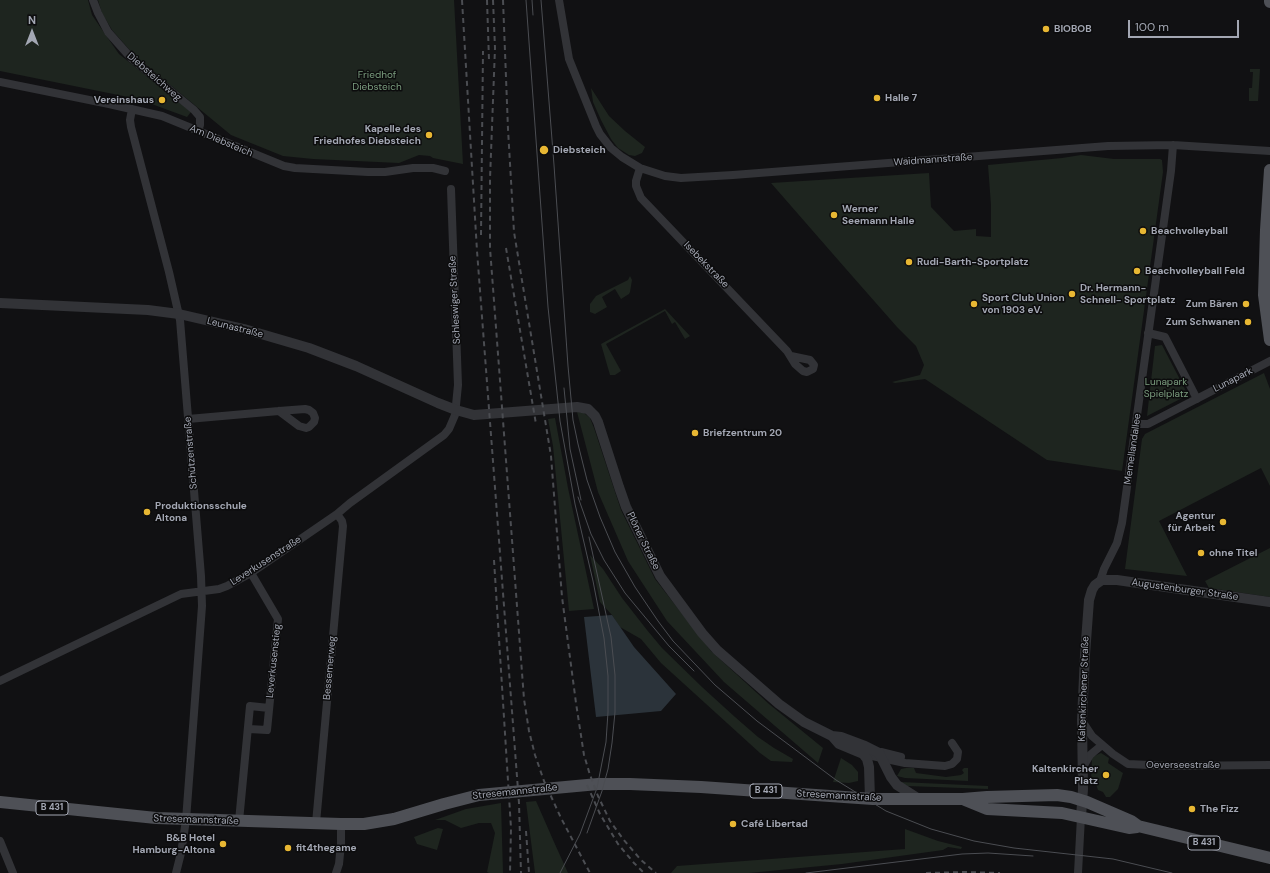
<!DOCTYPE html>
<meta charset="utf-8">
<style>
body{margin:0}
#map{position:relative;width:1270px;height:873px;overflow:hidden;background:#111113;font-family:"DM Sans",sans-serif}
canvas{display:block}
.north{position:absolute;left:12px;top:12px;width:40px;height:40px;-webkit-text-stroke:3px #0c0c0d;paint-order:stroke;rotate:0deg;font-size:11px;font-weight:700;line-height:16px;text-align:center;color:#a3a7b3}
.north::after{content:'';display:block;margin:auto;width:14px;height:18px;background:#a3a7b3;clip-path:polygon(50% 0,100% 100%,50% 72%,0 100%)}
.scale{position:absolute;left:1128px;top:20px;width:111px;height:18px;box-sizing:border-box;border:2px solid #a3a7b3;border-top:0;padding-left:5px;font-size:12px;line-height:14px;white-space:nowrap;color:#a3a7b3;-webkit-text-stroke:3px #0c0c0d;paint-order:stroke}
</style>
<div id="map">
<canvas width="1270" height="873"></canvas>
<div class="north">N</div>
<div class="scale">100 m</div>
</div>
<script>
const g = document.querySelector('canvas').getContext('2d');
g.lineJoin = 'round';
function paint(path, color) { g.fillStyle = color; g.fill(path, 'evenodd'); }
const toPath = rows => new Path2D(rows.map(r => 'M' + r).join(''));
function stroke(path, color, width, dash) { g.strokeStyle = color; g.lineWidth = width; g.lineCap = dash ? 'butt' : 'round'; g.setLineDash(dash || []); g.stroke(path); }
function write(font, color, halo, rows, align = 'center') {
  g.font = font + ' "DM Sans",sans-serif'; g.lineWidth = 3; g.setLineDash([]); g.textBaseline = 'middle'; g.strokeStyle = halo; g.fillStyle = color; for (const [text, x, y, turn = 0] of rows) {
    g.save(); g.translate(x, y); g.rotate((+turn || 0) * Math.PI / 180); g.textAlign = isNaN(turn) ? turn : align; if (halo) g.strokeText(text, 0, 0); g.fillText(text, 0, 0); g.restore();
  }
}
const green = toPath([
 [0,0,88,0,92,15,105,34,119,54,191,112,187,117,138,99,0,71],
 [98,0,454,0,463,164,433,158,430,156,419,155,399,163,313,159,283,156,231,135,135,56,112,30,102,13],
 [1250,69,1260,69,1258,101,1249,101,1249,88,1252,88,1253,72,1250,72],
 [591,88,609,116,625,131,645,147,642,153,635,156,629,155,618,148,611,139,601,120,593,102],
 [1081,155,1114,159,1160,159,1162,160,1163,172,1122,471,1047,460,925,379,895,383,892,382,920,375,924,365,916,346,897,327,846,269,771,183,929,173,931,207,954,231,976,229,976,236,991,237,991,205,988,165,1062,158],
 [630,276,632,280,630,292,629,294,621,299,615,289,602,297,607,307,595,314,590,312,590,304,596,296,628,280],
 [665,309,690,336,685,339,675,322,672,324,665,311,606,344,621,371,615,375,610,375,601,344],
 [1162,345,1188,395,1147,416,1155,346],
 [1264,373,1270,389,1270,486,1261,468,1159,521,1187,576,1125,569,1142,439,1145,434],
 [577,412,584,413,590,418,594,428,621,510,655,579,711,651,769,704,823,748,818,763,724,682,667,621,628,561,598,492],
 [555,418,568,488,594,609,569,611,553,446,548,419],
 [1270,548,1270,597,1209,588,1205,581],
 [590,555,603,569,622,598,647,630,662,648,702,687,735,717,758,737,774,748,793,759,792,762,771,761,760,753,661,663,641,639,620,627,612,615,600,602],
 [1101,753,1109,758,1108,763,1123,773,1118,789,1110,797,1106,797,1103,792,1098,790,1095,781,1091,781,1092,757],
 [841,758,852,765,858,772,858,781,849,783,833,782],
 [906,768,914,768,916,773,946,777,961,775,964,773,962,770,964,768,968,768,968,781,905,778,897,776,901,769],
 [900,782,988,786,988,789,907,786],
 [536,801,554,842,568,873,535,873,526,802],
 [501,803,503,873,489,873,487,872,495,833,491,823,479,823,461,828,445,820,435,820,466,809],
 [438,828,443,829,437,850,417,844,414,837],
 [905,829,938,841,962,847,961,849,948,847,943,850,842,864,749,873,671,873,677,866,905,849]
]);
const water = toPath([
 [612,615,634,647,676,694,661,711,596,717,584,617]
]);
const minor = toPath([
 [93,0,98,13,108,32,132,59,194,110,200,117,200,125,198,131],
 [559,0,569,59,596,126,600,134,611,148,622,157,640,168,665,176,681,178,733,175,1108,146,1173,145,1270,151],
 [0,82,109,104,162,116,284,166,295,168,368,172,385,172,413,168,433,168,445,171],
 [132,109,130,120,131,127,169,272,180,320,201,576,202,606,186,820,181,853,176,873],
 [640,168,636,181,636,186,641,198,787,351,795,364,803,371,807,372,813,369,814,365,810,360,791,356],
 [1148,333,1165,337,1197,399],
 [188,419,279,411,305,409,309,410,313,413,315,418,314,422,309,427,306,428,299,426,279,411],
 [1136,424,1148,424,1270,361],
 [1100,581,1104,569,1117,543,1122,523,1171,171,1173,145],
 [0,681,181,594,219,589,227,586,251,573,337,514,350,503,444,435,449,429,455,415,458,385,451,189],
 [1082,721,1092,736,1113,754,1128,764,1170,766,1270,765],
 [249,729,267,730,278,619,251,573],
 [863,754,905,763,945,766,952,764,957,759,958,752,952,743],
 [875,756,881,752,901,757],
 [1083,767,1090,755,1102,745],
 [239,821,250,706,269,708],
 [316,823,343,526,342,521,337,514],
 [0,841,13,873],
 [336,873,339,864,341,844,341,824],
 [1078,873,1081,817]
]);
const tertiary = toPath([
 [0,303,148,310,179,314,244,329,309,348,356,366,438,403,456,410,474,415,577,407,588,409,595,416,598,422,619,487,626,507,660,576,702,633,717,650,779,704,804,722,832,736,839,744,863,754,867,759,869,767,870,799],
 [832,736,841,737,865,746,879,753,891,777,897,785,919,799],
 [1081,817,1083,789,1082,720,1085,655,1089,600,1092,590,1095,585,1102,580,1117,580,1270,602]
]);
const primary = toPath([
 [1270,0,1270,2],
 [1270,170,1266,230,1264,295,1270,340],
 [965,800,987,809,1062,813,1129,828,1137,827],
 [0,802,156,818,341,824,364,824,394,819,444,804,479,795,598,784,630,784,701,787,873,799,963,799,987,797,1057,795,1071,797,1087,802,1131,821,1138,826,1270,858]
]);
const tram = toPath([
 [526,0,548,307,560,421,575,504,593,581,604,638,608,676,608,712,606,742,597,788,580,834,560,873],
 [532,0,533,15],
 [541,0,554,165,568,366,573,420,578,444,587,480,600,517,615,552,635,587,658,621,673,641,715,685,757,721,836,780,886,811,931,829,974,841,1014,848,1113,859,1172,873],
 [564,388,570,449,581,500],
 [578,497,591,534,604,560,625,593,669,646,694,671],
 [587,833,602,791,608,769,612,743,615,712,615,675,611,637,589,537],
 [806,873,962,854,988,853,1033,856]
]);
const rail = toPath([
 [462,0,477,251,519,803,521,873],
 [487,0,489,60],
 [493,0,495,48,490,179,490,248,524,699,529,731,535,755,544,781,561,818,590,873],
 [503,0,508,129,514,232,551,456,562,597,576,703,584,755,590,775,598,796,610,821,623,839,641,860,656,873],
 [481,235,483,51],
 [506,248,536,424],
 [494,560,511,828,510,873],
 [587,785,600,814,618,844,634,863,644,873],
 [526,831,529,873],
 [926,873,965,872,1000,873]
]);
const markers = [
 [1046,29,4,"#e8b733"],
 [877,98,4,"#e8b733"],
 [162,100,4,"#e8b733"],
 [429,135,4,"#e8b733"],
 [544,150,5,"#e8b733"],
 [834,215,4,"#e8b733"],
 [1143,231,4,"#e8b733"],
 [909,262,4,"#e8b733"],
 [1137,271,4,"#e8b733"],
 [1072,294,4,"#e8b733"],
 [974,304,4,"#e8b733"],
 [1246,304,4,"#e8b733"],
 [1248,322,4,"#e8b733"],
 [695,433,4,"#e8b733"],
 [147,512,4,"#e8b733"],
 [1223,522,4,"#e8b733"],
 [1201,553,4,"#e8b733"],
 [1106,775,4,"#e8b733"],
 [1192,809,4,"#e8b733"],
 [733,824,4,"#e8b733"],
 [223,844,4,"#e8b733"],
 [288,848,4,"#e8b733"]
];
const shields = [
 [766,791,32],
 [52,808,32],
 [1204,843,32]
];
const shieldNames = [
 ["B 431",766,791],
 ["B 431",52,808],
 ["B 431",1204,843]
];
const poiNames = [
 ["BIOBOB",1054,29],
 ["Halle 7",885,98],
 ["Vereinshaus",154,100,"right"],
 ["Kapelle des",421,129,"right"],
 ["Friedhofes Diebsteich",421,141,"right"],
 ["Diebsteich",553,150],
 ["Werner",842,209],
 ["Seemann Halle",842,221],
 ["Beachvolleyball",1151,231],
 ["Rudi-Barth-Sportplatz",917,262],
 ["Beachvolleyball Feld",1145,271],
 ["Dr. Hermann-",1080,288],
 ["Schnell- Sportplatz",1080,300],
 ["Sport Club Union",982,298],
 ["von 1903 eV.",982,310],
 ["Zum Bären",1238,304,"right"],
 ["Zum Schwanen",1240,322,"right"],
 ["Briefzentrum 20",703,433],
 ["Produktionsschule",155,506],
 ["Altona",155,518],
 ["Agentur",1215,516,"right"],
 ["für Arbeit",1215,528,"right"],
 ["ohne Titel",1209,553],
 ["Kaltenkircher",1098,769,"right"],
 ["Platz",1098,781,"right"],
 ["The Fizz",1200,809],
 ["Café Libertad",741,824],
 ["B&B Hotel",215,838,"right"],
 ["Hamburg-Altona",215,850,"right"],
 ["fit4thegame",296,848]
];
const parkNames = [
 ["Friedhof",377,75],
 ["Diebsteich",377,87],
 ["Lunapark",1166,382],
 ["Spielplatz",1166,394]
];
const streetNames = [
 ["Diebsteichweg",154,77,41],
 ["Am Diebsteich",221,141,23],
 ["Waidmannstraße",933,160,-4],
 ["Isebekstraße",706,265,46],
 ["Schleswiger Straße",455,300,-93],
 ["Leunastraße",235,328,14],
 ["Lunapark",1233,380,-27],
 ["Memellandallee",1133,449,-82],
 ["Schützenstraße",191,453,-95],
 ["Plöner Straße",643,541,64],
 ["Leverkusenstraße",266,561,-33],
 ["Augustenburger Straße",1185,590,8],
 ["Leverkusenstieg",274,661,-84],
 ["Bessemerweg",330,668,-85],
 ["Kaltenkirchener Straße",1084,689,-88],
 ["Oeverseestraße",1183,765],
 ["Stresemannstraße",515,792,-6],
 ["Stresemannstraße",839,796,3],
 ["Stresemannstraße",196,820,2]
];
paint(green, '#1e251f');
paint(water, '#2b333a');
stroke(minor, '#323337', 8);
stroke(tertiary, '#323337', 10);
stroke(primary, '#4e5056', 12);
stroke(tram, '#4b4d52', 1);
stroke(rail, '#4b4d52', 2, [5, 4]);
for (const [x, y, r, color] of markers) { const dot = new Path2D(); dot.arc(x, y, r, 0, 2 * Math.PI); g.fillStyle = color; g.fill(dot); stroke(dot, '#0c0c0d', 1.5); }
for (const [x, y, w] of shields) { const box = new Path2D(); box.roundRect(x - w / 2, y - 7, w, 14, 3); g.fillStyle = '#0c0c0d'; g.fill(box); stroke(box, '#a3a7b3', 1); }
write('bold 9px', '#a3a7b3', null, shieldNames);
write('bold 10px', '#a3a7b3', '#0c0c0d', poiNames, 'left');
write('10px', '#7b9d7f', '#0c0c0d', parkNames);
write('10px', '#a3a7b3', '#0c0c0d', streetNames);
</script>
